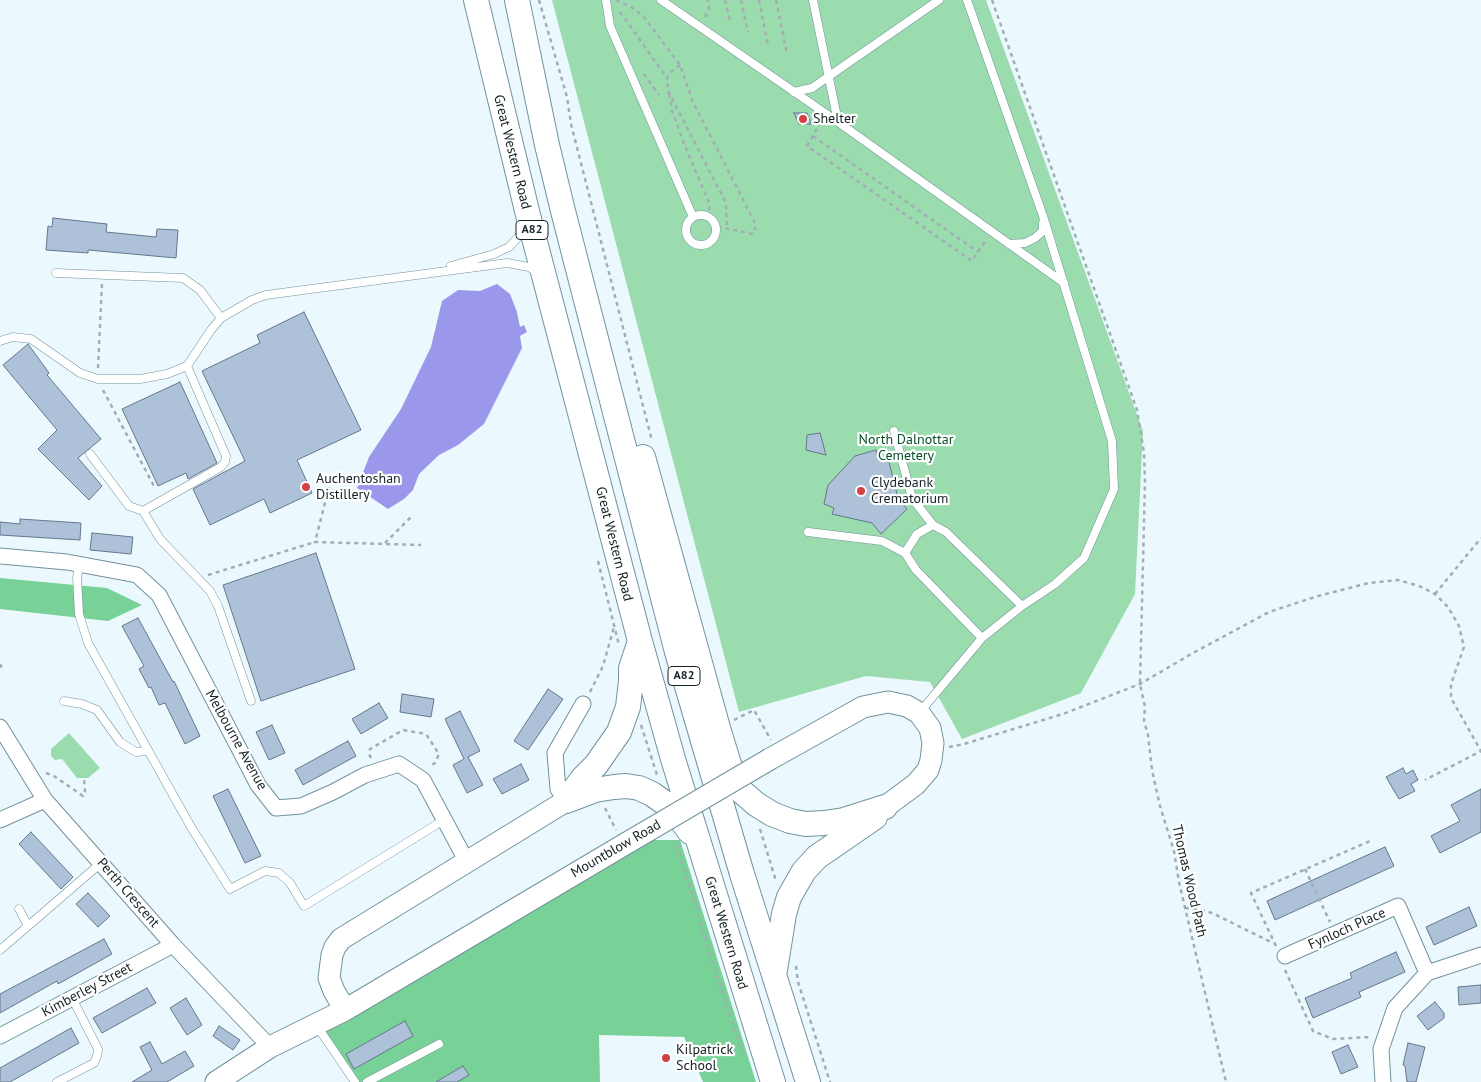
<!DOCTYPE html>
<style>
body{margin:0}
canvas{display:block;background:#ebf9fe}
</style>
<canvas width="1481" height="1082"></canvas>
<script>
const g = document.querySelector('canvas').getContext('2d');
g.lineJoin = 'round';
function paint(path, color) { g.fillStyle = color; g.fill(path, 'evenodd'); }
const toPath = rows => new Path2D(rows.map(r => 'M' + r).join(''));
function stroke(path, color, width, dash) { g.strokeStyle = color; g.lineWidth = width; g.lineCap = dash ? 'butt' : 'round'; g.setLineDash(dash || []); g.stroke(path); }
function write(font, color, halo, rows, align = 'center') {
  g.font = font + ' "PT Sans",sans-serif'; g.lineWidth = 4.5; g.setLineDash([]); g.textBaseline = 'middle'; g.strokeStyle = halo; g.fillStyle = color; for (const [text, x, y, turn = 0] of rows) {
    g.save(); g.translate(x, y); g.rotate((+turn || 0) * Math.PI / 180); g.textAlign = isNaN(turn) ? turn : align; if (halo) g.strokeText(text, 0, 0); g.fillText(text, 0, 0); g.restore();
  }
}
const green = toPath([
 [552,0,986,0,1143,431,1135,594,1081,693,962,739,930,682,866,676,739,712],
 [69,733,100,768,88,778,77,778,62,759,55,760,51,756,51,749]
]);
const forest = toPath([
 [0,578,107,588,142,605,108,621,0,609],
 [632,840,680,840,756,1082,703,1082,684,1037,599,1035,600,1082,355,1082,316,1025]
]);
const water = toPath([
 [497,284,510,294,517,312,520,327,524,325,527,332,520,336,522,348,484,424,458,445,439,455,419,474,413,490,404,499,388,509,357,488,369,457,401,409,431,347,442,301,458,290,480,291]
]);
const building = toPath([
 [794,113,807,113,811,124,799,124,794,113],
 [53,218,107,224,106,232,156,237,157,229,178,230,176,258,88,250,88,253,46,250,48,226,52,227,53,218],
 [304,312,361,430,297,460,312,493,270,513,264,499,210,525,193,489,245,461,202,371,260,343,257,335,304,312],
 [28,344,49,373,47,375,101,439,78,458,102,486,89,500,38,449,57,430,3,365,28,344],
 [180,382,217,463,188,479,186,473,158,486,122,409,180,382],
 [820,433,826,455,806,450,807,435,820,433],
 [876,450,878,460,888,458,898,498,907,509,881,534,872,523,832,514,834,508,824,504,828,485,855,456,876,450],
 [20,519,81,523,80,540,0,535,0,522,20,524,20,519],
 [92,533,133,537,131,554,90,550,92,533],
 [316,553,355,669,261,701,223,585,316,553],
 [138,618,173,682,174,681,200,736,185,744,165,703,159,705,151,687,149,688,139,669,144,666,122,626,138,618],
 [548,689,563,699,528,750,514,741,548,689],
 [402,694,434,699,431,717,400,712,402,694],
 [379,703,388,718,361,734,352,719,379,703],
 [460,711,480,751,468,757,483,785,467,793,453,765,464,759,445,719,460,711],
 [272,725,285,753,269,760,256,732,272,725],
 [348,741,356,756,303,785,295,770,348,741],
 [521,764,529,780,502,794,493,779,521,764],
 [1403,768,1406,774,1413,770,1418,780,1411,784,1415,791,1399,799,1386,777,1403,768],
 [228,789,261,856,245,863,213,796,228,789],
 [1481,789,1481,832,1440,853,1431,836,1460,821,1451,805,1481,789],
 [31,832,73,877,61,889,19,844,31,832],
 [1385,847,1394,866,1275,920,1267,901,1385,847],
 [88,893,110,916,98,927,76,904,88,893],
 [1469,907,1477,926,1434,945,1426,927,1469,907],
 [104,939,112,954,58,984,57,981,0,1013,0,994,104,939],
 [1396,952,1405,972,1359,992,1361,997,1313,1018,1305,998,1352,978,1350,973,1396,952],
 [1481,985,1481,1003,1459,1005,1458,987,1481,985],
 [147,988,156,1003,102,1033,93,1018,147,988],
 [186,998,202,1025,187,1035,170,1008,186,998],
 [1435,1002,1444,1013,1444,1018,1428,1030,1417,1016,1435,1002],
 [405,1021,413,1036,354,1069,346,1054,405,1021],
 [219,1026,240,1040,233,1050,213,1036,219,1026],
 [71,1028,79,1043,10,1082,0,1082,0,1068,71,1028],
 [150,1042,162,1064,185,1051,194,1066,167,1082,132,1082,152,1070,140,1047,150,1042],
 [1408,1043,1425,1047,1416,1082,1407,1082,1405,1066,1403,1065,1408,1043],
 [1348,1045,1358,1067,1341,1074,1332,1052,1348,1045],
 [463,1066,469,1075,457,1082,436,1082,463,1066]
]);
const path = toPath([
 [539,0,567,97,571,124,652,441],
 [616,0,631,7,643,16,680,65,693,102,756,225,753,234,715,226],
 [725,0,730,21],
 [741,0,748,32],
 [759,0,768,45],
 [776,0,787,54],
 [992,0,1137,410,1144,453,1145,481,1140,684,1145,707,1144,721,1148,735,1152,770,1160,806,1174,851,1179,882,1226,1082],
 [620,12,667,78],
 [705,17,709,9,708,0],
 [680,65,672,71,667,78,668,91,726,203,727,228],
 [644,74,659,95],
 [669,94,672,111,685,146,710,205,708,217],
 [821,122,807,146,972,261,986,240],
 [813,136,978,252],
 [98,368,102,284],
 [103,390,155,488],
 [329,487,315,542,421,545],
 [385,543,412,516],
 [598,561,619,645],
 [208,575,315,542],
 [1435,594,1481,538],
 [0,664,2,668,0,669],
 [590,692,603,666,614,627],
 [734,720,754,710,771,740],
 [641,725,657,775],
 [949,747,964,744,1063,714,1140,684,1193,653,1269,612,1318,596,1369,583,1398,580,1419,586,1435,594,1448,607,1459,626,1464,647,1451,684,1451,698,1481,751,1425,780],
 [371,758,369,754,370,749,403,730,426,734,439,754,435,763,429,767],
 [46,773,54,776,83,796,85,792,84,778],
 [605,808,616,830],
 [760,829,776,881],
 [677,845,717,976,743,1054],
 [1305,869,1330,922],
 [1185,908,1199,909,1212,913,1273,943],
 [1276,946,1251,893,1370,841],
 [796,966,798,982,830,1082],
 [1285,970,1313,1031,1333,1039,1371,1037]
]);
const lane = toPath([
 [606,0,610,26,693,217],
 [661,0,838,122,1064,283],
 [813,0,838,122],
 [967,0,1043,216,1112,441,1114,489,1084,558,1055,584,1022,606,982,638],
 [794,92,812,88,939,0],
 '686 230a15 15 0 1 1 30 0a15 15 0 1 1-30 0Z',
 [1009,244,1025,243,1035,238,1043,231,1043,223],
 [451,266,494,254,509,247,520,235,524,224],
 [56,273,183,278,200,290,221,318],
 [0,341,13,337,31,339,80,373,98,379,140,379,167,374,187,366,211,330,221,318,252,300,266,295,507,263,529,267,538,273],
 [894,431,912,498,933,525],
 [90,454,129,506,143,511,221,467,225,462,226,456,187,366],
 [143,511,160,539,210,591,218,606,251,701],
 [808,532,882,541,905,553],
 [79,564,77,578,79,614,88,643,191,827,230,889,265,871,279,873,290,883,304,906,444,820],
 [64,701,82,704,97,710,120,742,136,752,148,751],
 [920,712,982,638,916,570,905,553,917,534,933,525,946,532,1022,606],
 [28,926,101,863],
 [0,950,28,926,19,909],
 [317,1026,355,1082],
 [57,1082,94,1063,97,1056,98,1049,72,998],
 [367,1082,439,1044]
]);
const street = toPath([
 [0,556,67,562,137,575,159,595,258,785,276,808,301,806,333,792,365,775,399,764,423,780,467,862],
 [0,727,45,800,173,945,270,1047],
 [566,801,558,789,555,753,583,704],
 [0,820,45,800],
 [1285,956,1398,906,1427,973],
 [0,1036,173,945],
 [1383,1082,1381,1049,1395,1008,1427,973,1481,955]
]);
const secondary = toPath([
 [770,759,863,707,888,702,907,706,919,713,930,728,933,743,931,760,928,770,916,784,885,807],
 [345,1010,334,991,329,978,332,955,335,947,341,939,566,801],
 [216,1082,270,1047,345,1010,632,840]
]);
const primary = toPath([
 [476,0,528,215,640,641,673,759,773,1082],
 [517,0,547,145,563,211,677,652,742,874,808,1082],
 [643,457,718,728,729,764,741,791,756,804,772,814,790,821,806,824,824,823,844,820,885,807],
 [566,801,583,778,596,765,619,732,628,707,631,681,631,668,639,644],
 [566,801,595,790,614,787,626,786,639,788,652,794,672,808,690,832],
 [775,970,784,914,789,897,804,871,817,857,875,817]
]);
const secondaryBridge = toPath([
 [632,840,770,759]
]);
const markers = [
 [803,119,5,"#d24245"],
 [306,487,5,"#d24245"],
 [861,491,5,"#d24245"],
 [666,1058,5,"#d24245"]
];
const shields = [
 [532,230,32],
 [684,676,32]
];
const shieldNames = [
 ["A82",532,230],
 ["A82",684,676]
];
const poiNames = [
 ["Shelter",813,119],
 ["Auchentoshan",316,479],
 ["Distillery",316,495],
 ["Clydebank",871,483],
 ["Crematorium",871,499],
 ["Kilpatrick",676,1050],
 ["School",676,1066]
];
const streetNames = [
 ["Great Western Road",512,152,76],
 ["Great Western Road",614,544,76],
 ["Melbourne Avenue",236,740,61],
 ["Mountblow Road",616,849,-30],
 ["Thomas Wood Path",1189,881,77],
 ["Perth Crescent",128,893,49],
 ["Fynloch Place",1347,929,-24],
 ["Great Western Road",726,933,73],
 ["Kimberley Street",87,990,-28]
];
const parkNames = [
 ["North Dalnottar",906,440],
 ["Cemetery",906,456]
];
paint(green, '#9bdcaf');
paint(forest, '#78d197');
paint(water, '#9b97ea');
paint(building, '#adc1d8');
stroke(building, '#64778c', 1);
stroke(lane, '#72929d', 9);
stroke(street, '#72929d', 17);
stroke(secondary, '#72929d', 23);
stroke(primary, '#72929d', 26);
stroke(path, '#a1aeb3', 2.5, [4, 4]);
stroke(lane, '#fff', 8);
stroke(street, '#fff', 15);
stroke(secondary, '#fff', 21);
stroke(primary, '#fff', 24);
stroke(secondaryBridge, '#72929d', 23, []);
stroke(secondaryBridge, '#fff', 21);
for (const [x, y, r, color] of markers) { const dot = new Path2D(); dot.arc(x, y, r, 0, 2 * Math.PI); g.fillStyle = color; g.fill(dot); stroke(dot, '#fff', 2); }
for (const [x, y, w] of shields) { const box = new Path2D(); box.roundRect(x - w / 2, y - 9.5, w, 19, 4); g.fillStyle = '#fff'; g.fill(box); stroke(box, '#142125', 1); }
write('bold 12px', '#142125', null, shieldNames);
write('14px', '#142125', '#fff', poiNames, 'left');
write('14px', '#142125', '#fff', streetNames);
write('14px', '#094f2a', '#fff', parkNames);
</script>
